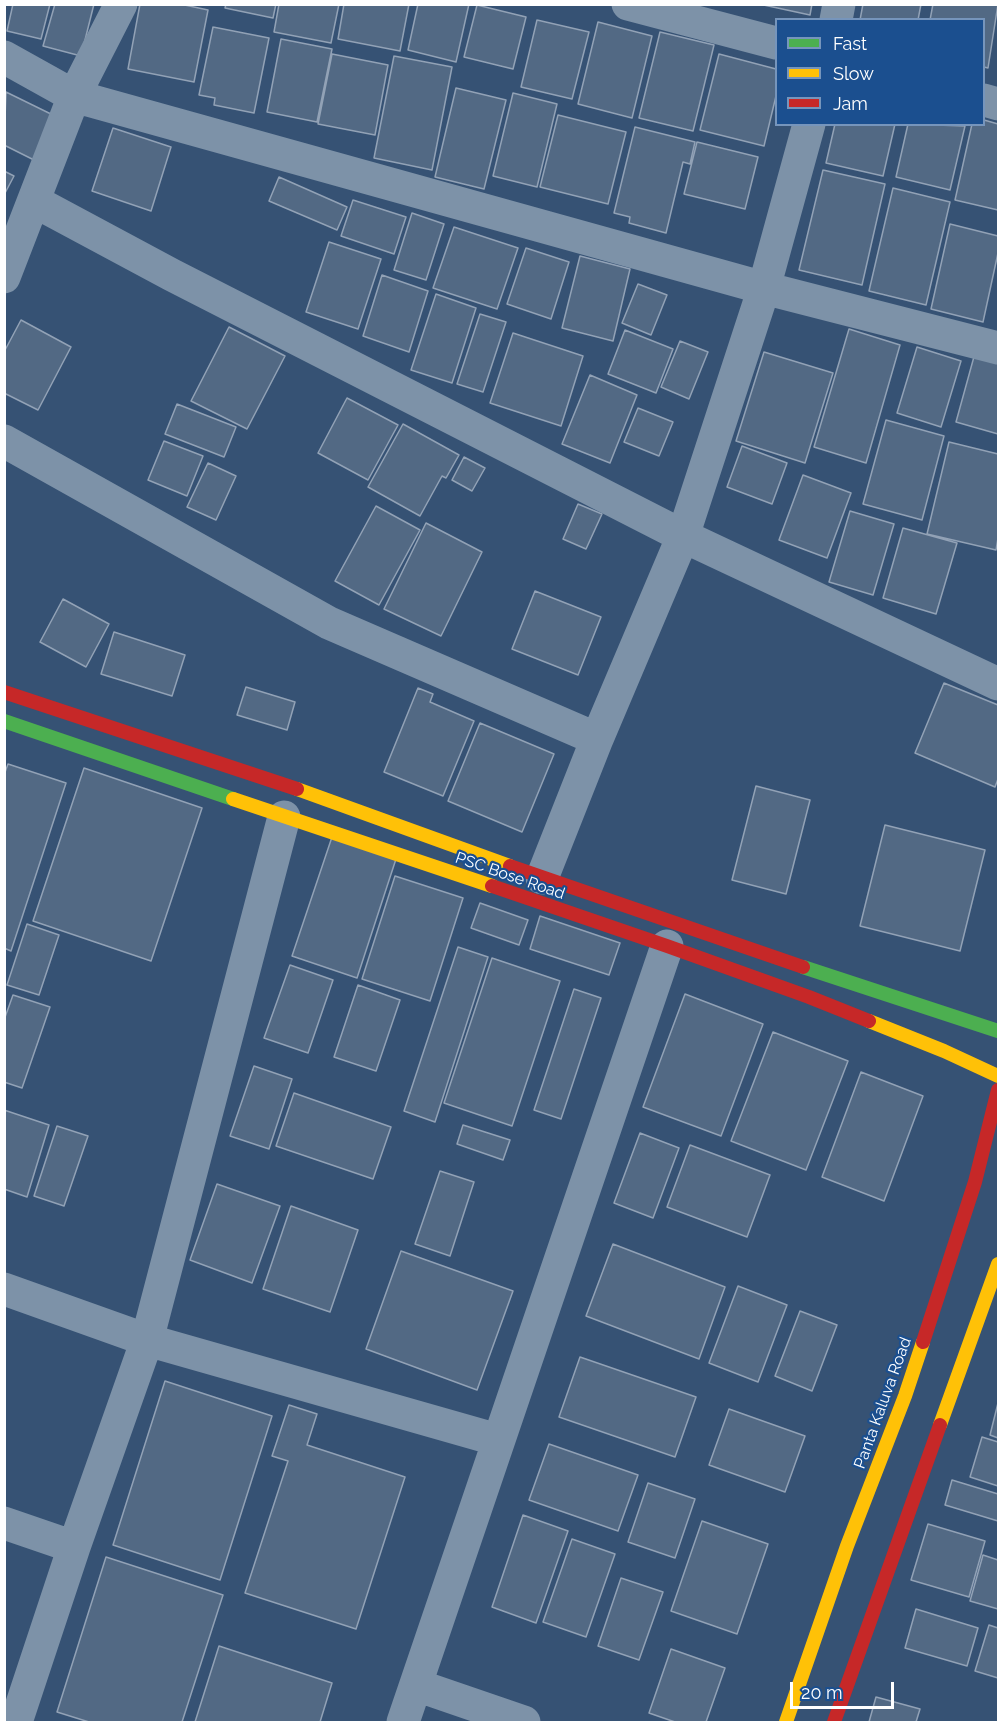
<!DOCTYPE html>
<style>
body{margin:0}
#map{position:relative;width:1003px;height:1727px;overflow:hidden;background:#365274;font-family:Raleway,sans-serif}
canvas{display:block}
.frame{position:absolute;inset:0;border:6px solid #fff;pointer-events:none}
.legend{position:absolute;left:775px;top:18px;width:210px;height:108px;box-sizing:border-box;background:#1b4f8f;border:2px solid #7695bc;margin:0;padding:8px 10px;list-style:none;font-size:18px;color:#fff}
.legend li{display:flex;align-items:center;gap:12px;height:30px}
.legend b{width:30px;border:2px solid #7695bc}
.scale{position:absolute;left:790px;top:1682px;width:104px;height:27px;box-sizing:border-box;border:3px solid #fff;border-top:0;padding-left:8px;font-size:18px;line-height:21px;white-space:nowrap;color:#fff;-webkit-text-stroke:4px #1b4f8f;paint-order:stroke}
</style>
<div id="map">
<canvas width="1003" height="1727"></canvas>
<div class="frame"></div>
<ul class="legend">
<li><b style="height:8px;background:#4caf50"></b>Fast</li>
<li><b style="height:8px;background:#ffc107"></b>Slow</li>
<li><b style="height:8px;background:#c62828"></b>Jam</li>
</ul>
<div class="scale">20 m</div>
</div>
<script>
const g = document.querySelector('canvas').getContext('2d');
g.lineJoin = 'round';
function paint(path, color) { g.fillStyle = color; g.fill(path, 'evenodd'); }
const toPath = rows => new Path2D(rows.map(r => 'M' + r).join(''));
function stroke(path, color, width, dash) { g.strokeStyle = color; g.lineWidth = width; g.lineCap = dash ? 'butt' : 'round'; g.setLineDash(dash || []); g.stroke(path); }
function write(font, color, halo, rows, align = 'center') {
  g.font = font + ' Raleway,sans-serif'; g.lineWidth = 4.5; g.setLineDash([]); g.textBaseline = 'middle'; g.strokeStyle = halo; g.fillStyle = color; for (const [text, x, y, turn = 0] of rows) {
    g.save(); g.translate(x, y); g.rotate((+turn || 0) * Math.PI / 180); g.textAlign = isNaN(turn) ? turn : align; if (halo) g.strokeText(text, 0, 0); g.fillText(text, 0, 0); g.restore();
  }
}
const building = toPath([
 [13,4,50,4,41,39,7,31,13,4],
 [55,4,94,4,81,56,43,46,55,4],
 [140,4,180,4,208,10,194,82,128,69,140,4],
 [226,4,276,4,273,18,225,8,226,4],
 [279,4,339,4,331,43,274,32,279,4],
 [344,4,409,4,400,51,338,39,344,4],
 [418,4,469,4,456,62,408,50,418,4],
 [759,4,812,4,810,15,759,4],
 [863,4,921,4,918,20,860,20,863,4],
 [933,4,998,4,988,68,984,67,984,20,930,20,933,4],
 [477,5,526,17,513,69,464,57,477,5],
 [537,20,589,32,572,99,521,87,537,20],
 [598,22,652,36,632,118,578,104,598,22],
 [213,27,269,38,254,113,214,105,215,98,199,95,213,27],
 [660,32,714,45,693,131,639,118,660,32],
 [281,39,332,49,317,122,267,112,281,39],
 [332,54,388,65,375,135,318,124,332,54],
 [719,54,776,69,776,96,764,146,700,130,719,54],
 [394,56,452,67,432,170,374,158,394,56],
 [456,88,506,100,484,189,435,177,456,88],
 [6,92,57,117,36,161,4,145,6,92],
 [513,93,557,104,537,187,493,176,513,93],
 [558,115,626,132,608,204,540,187,558,115],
 [984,120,998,124,998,210,955,200,972,124,984,124,984,120],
 [835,124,895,124,883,176,826,163,835,124],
 [908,124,965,126,950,190,896,177,908,124],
 [635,127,695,142,690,164,683,162,666,233,629,223,630,217,614,213,635,127],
 [113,128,171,147,151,211,92,191,113,128],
 [697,142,758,157,745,209,684,194,697,142],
 [823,170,885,184,862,285,799,270,823,170],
 [4,171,14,176,4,195,4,171],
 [279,177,347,207,337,230,269,201,279,177],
 [893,188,950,202,926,305,869,291,893,188],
 [353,200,406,217,394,254,341,236,353,200],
 [412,213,444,224,426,280,394,270,412,213],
 [950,224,998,236,998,253,983,322,931,309,950,224],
 [454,227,518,248,497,309,433,288,454,227],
 [329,242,381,259,358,329,306,312,329,242],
 [526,248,569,262,551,319,507,304,526,248],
 [580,256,630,269,613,341,562,328,580,256],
 [382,275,428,291,409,352,363,336,382,275],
 [638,284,667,295,651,335,622,323,638,284],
 [436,294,476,308,452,383,411,370,436,294],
 [480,314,506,322,483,392,457,384,480,314],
 [21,320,71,347,38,410,4,393,4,352,21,320],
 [229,327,285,356,247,429,191,401,229,327],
 [849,329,900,345,866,463,814,447,849,329],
 [625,330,673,349,656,393,608,374,625,330],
 [513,333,583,356,561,426,490,403,513,333],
 [680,341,708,352,689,399,661,387,680,341],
 [917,347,961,361,941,427,897,413,917,347],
 [764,352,833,373,805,463,736,441,764,352],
 [975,353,998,360,998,434,956,422,975,353],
 [590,375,637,395,610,463,562,444,590,375],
 [347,398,398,425,368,480,318,453,347,398],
 [177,404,236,427,224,457,165,434,177,404],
 [638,408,673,422,659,456,624,442,638,408],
 [886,420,944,436,922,520,863,504,886,420],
 [403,424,459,455,446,478,442,476,420,516,368,487,403,424],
 [164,441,203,456,187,496,148,480,164,441],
 [949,442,998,454,998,538,996,550,927,534,949,442],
 [742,446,787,463,772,504,727,487,742,446],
 [464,457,485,468,472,491,452,480,464,457],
 [208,463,236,476,216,520,187,507,208,463],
 [803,475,851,493,827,558,779,540,803,475],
 [578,504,602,514,586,549,563,539,578,504],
 [376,506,420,530,379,605,335,581,376,506],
 [850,511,894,524,873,595,829,582,850,511],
 [426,523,482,552,441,636,384,609,426,523],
 [903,528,957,543,936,614,883,598,903,528],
 [535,591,601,617,578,675,512,649,535,591],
 [63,599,109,624,86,667,40,642,63,599],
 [114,632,185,655,172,696,101,674,114,632],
 [944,683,998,705,998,779,995,787,915,753,944,683],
 [246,687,295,702,287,730,237,715,246,687],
 [418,688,433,694,430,702,474,721,443,796,384,772,418,688],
 [480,723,554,754,522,832,448,801,480,723],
 [8,764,66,783,11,951,4,948,4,775,8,764],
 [84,768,202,808,151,961,33,921,84,768],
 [756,786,810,800,786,894,732,880,756,786],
 [885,825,985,850,960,951,860,926,885,825],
 [332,837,396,859,357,978,292,956,332,837],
 [395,876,463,898,430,1001,362,979,395,876],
 [480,903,528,920,519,945,471,928,480,903],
 [540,916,620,943,609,975,530,949,540,916],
 [27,924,59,935,39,995,7,985,27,924],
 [458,947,488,957,435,1122,404,1111,458,947],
 [492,958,560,981,512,1126,444,1103,492,958],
 [290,965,333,980,308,1053,264,1038,290,965],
 [358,985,400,1000,376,1071,334,1057,358,985],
 [574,989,601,998,561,1119,534,1110,574,989],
 [685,994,763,1024,721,1136,643,1107,685,994],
 [13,995,50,1007,22,1088,4,1082,4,1020,13,995],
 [773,1032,848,1061,806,1170,731,1141,773,1032],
 [254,1066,292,1079,269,1149,230,1136,254,1066],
 [861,1072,923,1096,884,1201,822,1177,861,1072],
 [294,1093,391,1127,373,1179,276,1146,294,1093],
 [4,1110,49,1125,27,1197,4,1189,4,1110],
 [463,1125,510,1140,503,1160,457,1144,463,1125],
 [57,1126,88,1136,64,1206,34,1196,57,1126],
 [640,1133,679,1148,653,1218,614,1203,640,1133],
 [690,1145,770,1175,747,1237,667,1207,690,1145],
 [440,1171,474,1182,450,1256,415,1244,440,1171],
 [217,1184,280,1206,252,1283,190,1260,217,1184],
 [291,1206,358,1230,330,1312,263,1289,291,1206],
 [613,1244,725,1287,699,1359,586,1316,613,1244],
 [401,1251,513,1291,477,1390,366,1349,401,1251],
 [738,1286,787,1305,758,1382,709,1363,738,1286],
 [800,1311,837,1325,812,1391,775,1376,800,1311],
 [580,1357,696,1397,675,1457,559,1417,580,1357],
 [165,1381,272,1416,220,1580,113,1545,165,1381],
 [998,1403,998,1438,990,1435,998,1403],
 [289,1405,317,1414,307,1445,405,1477,356,1629,245,1593,288,1461,272,1456,289,1405],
 [729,1409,805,1436,785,1492,709,1465,729,1409],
 [982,1437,998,1442,998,1486,970,1477,982,1437],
 [549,1444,638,1475,618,1531,529,1500,549,1444],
 [952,1480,998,1494,998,1521,945,1505,952,1480],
 [648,1483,695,1499,675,1558,628,1542,648,1483],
 [523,1515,568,1531,536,1623,492,1607,523,1515],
 [702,1521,768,1544,737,1634,671,1611,702,1521],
 [928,1524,985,1541,969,1597,911,1580,928,1524],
 [572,1539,615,1554,586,1637,543,1622,572,1539],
 [983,1555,998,1560,998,1609,970,1601,983,1555],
 [106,1557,223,1595,182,1722,89,1722,57,1712,106,1557],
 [621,1578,663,1592,639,1660,598,1646,621,1578],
 [916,1609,978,1628,967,1666,905,1648,916,1609],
 [989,1625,998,1628,998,1678,975,1671,989,1625],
 [219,1646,332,1683,320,1722,195,1722,219,1646],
 [671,1649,725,1668,706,1722,675,1722,649,1713,671,1649],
 [876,1697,920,1709,916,1722,869,1722,876,1697]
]);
const street = toPath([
 [628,4,776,43],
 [836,20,839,4],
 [4,57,74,96,764,288,998,348],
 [984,100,998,104],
 [34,201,172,275,683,536,998,684],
 [4,277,74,96,121,4],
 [4,441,329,623,597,739],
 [542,878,597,739,683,536,764,288,809,124],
 [4,1289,147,1340,498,1440],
 [4,1523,74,1547],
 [416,1685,524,1722],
 [16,1722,74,1547,147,1340,284,817],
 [403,1722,667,946]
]);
const fast = toPath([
 [4,721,233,799],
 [803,967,998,1031]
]);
const slow = toPath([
 [297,789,510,866],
 [233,799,492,886],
 [869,1021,944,1051,998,1076],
 [940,1425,998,1264],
 [786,1722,847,1546,905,1396,923,1342]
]);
const jam = toPath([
 [4,692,297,789],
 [510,866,803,967],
 [492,886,667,946,809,997,869,1021],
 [923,1342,975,1182,998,1090],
 [834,1722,940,1425]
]);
const streetNames = [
 ["PSC Bose Road",510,876,19],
 ["Panta Kaluva Road",883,1403,-70]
];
paint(building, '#526984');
stroke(building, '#92a2b6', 1.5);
stroke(street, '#7d92a8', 33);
stroke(fast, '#4caf50', 14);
stroke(slow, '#ffc107', 14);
stroke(jam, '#c62828', 14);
write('16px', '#fff', '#1b4f8f', streetNames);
</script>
